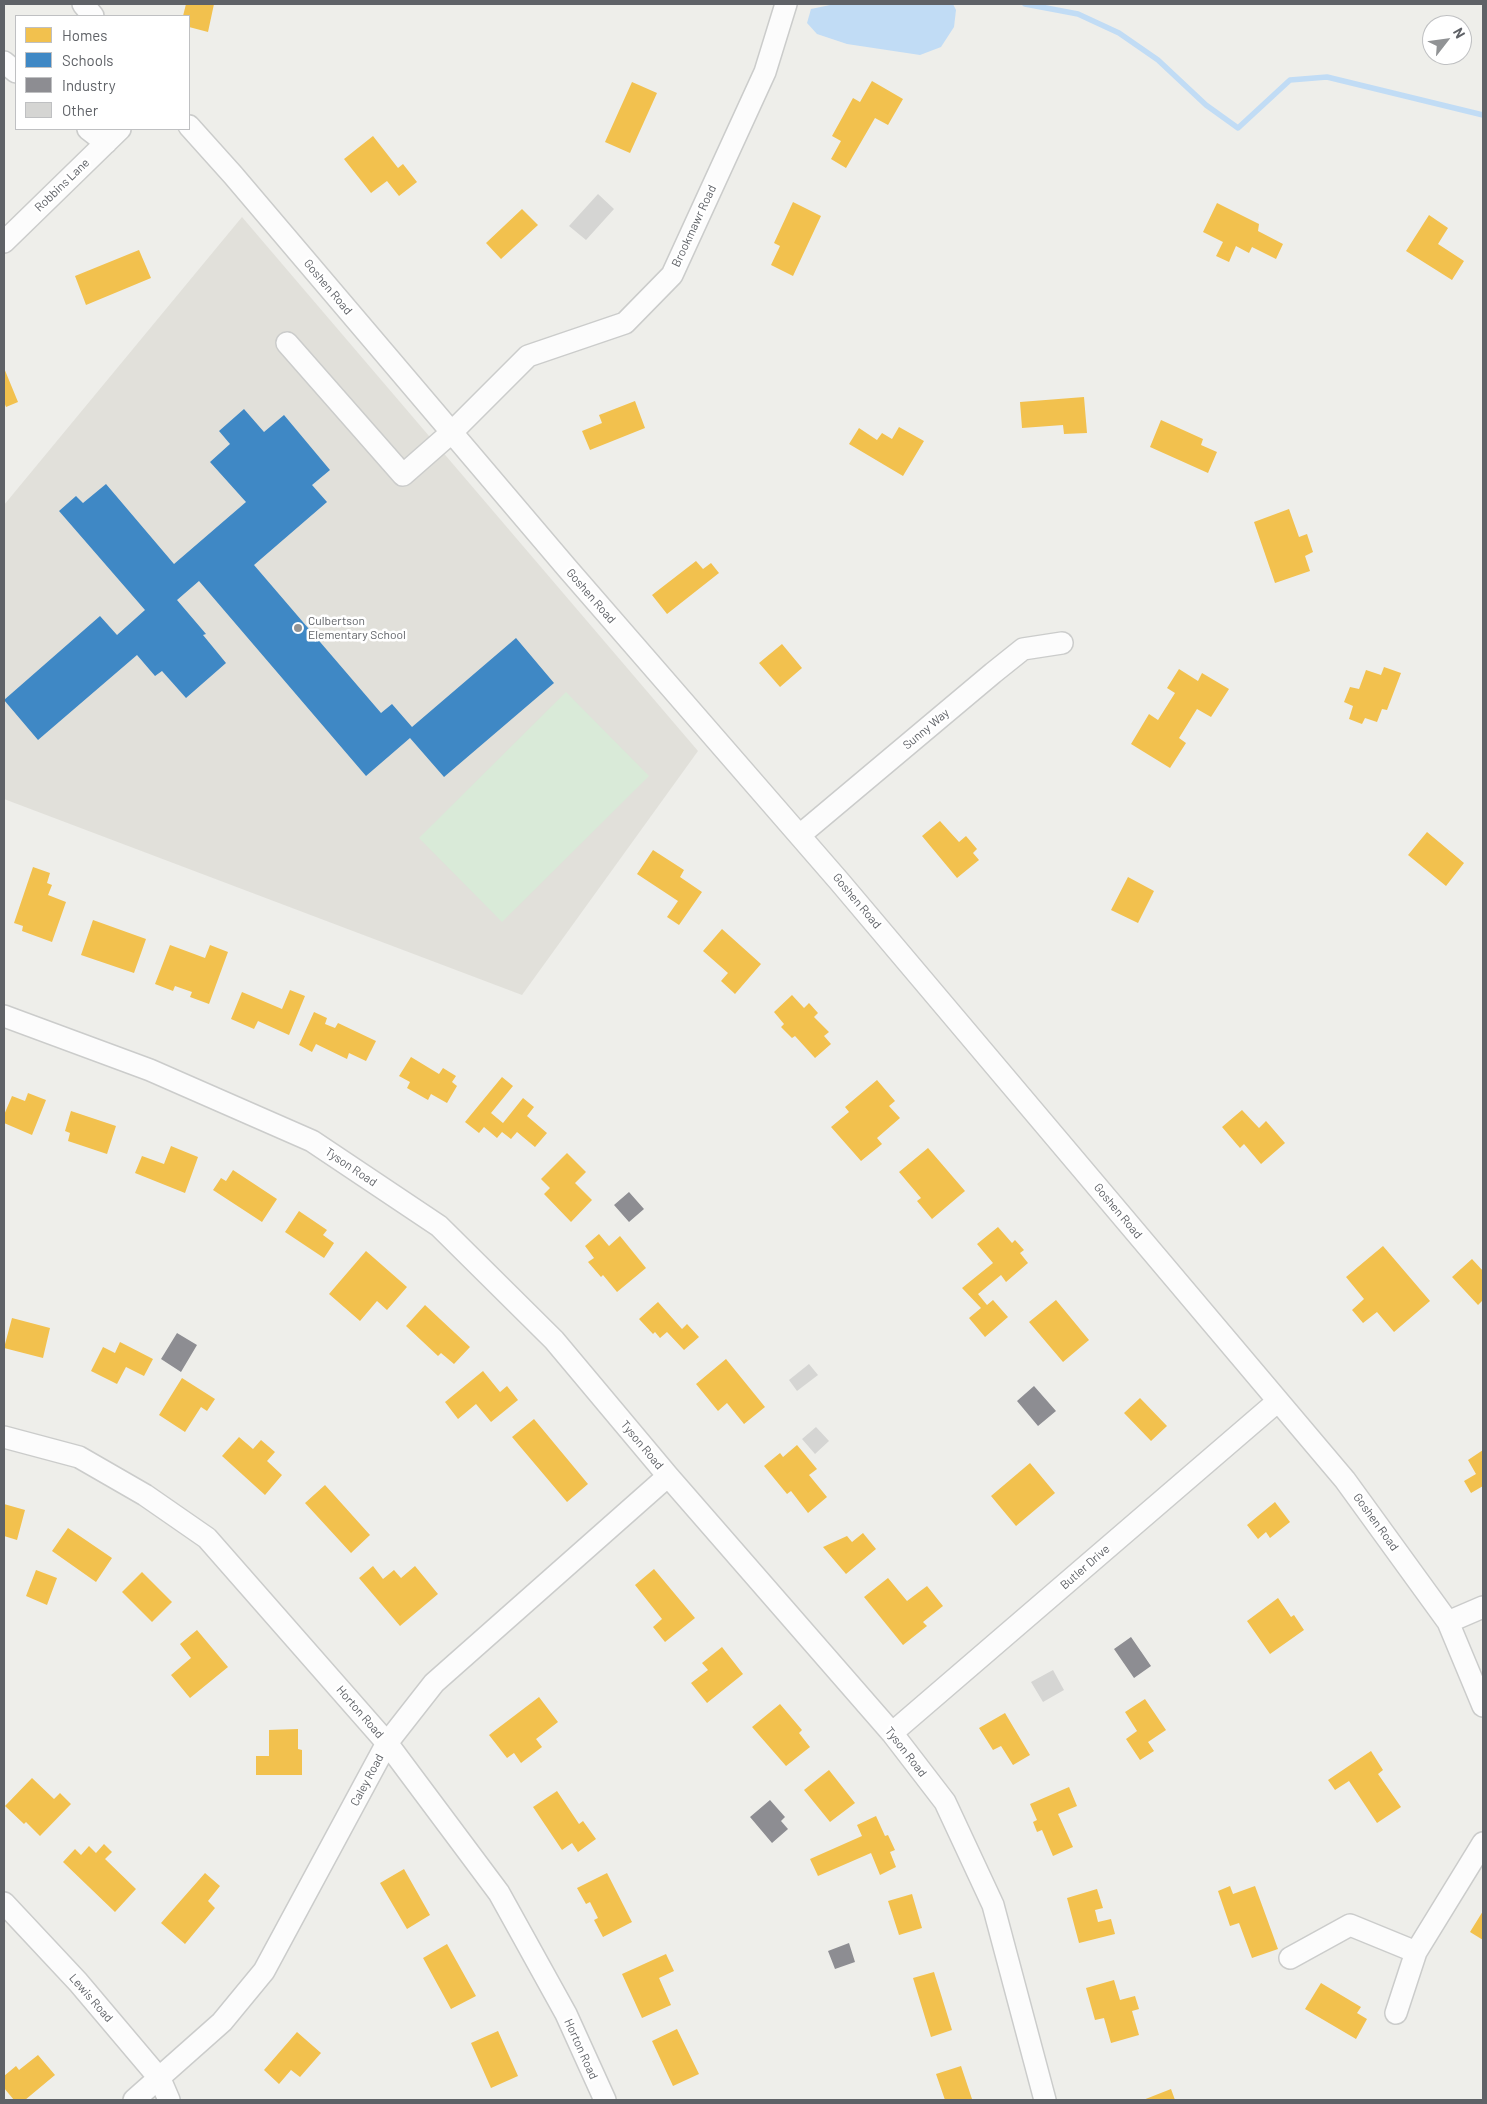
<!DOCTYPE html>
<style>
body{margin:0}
#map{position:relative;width:1487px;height:2104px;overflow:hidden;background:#eeeeea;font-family:Barlow,sans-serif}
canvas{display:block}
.frame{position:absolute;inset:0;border:5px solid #5f6267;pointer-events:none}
.legend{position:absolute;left:15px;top:15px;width:175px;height:115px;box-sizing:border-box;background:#fff;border:1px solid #bfc0c2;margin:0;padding:6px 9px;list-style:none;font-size:15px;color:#5f6267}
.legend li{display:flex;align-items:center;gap:10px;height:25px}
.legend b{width:25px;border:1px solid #bfc0c2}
.north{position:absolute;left:1422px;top:15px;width:50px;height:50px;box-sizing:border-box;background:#fff;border:1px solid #bfc0c2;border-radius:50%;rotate:60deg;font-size:14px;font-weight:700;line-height:20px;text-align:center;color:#5f6267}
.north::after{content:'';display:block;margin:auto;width:18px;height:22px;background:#919395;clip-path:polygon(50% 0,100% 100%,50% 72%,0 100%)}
</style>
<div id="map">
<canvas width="1487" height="2104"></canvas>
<div class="frame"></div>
<ul class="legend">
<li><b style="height:14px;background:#f2c14e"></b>Homes</li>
<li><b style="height:14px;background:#3f88c5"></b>Schools</li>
<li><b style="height:14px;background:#8d8d92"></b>Industry</li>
<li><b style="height:14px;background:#d5d5d3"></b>Other</li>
</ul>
<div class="north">N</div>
</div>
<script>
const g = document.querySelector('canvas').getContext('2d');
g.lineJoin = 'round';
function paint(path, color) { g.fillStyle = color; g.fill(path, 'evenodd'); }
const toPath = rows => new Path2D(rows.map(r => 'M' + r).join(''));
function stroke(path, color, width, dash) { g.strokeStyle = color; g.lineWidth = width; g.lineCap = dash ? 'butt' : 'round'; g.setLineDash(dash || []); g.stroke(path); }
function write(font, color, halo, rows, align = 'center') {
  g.font = font + ' Barlow,sans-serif'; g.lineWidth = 5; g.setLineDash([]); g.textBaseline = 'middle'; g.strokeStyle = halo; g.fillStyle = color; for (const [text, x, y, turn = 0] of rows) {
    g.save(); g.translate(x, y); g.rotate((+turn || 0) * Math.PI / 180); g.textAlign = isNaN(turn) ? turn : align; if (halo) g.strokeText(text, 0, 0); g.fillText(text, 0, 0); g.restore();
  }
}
const education = toPath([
 [242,217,698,751,522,995,4,799,4,505]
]);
const green = toPath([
 [566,692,649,776,502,922,419,838]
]);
const water = toPath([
 [835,4,953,4,956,10,954,27,941,47,920,55,847,44,817,34,807,23,811,9]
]);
const homes = toPath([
 [186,4,214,4,208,32,189,27,189,16,183,16],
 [872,81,903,99,888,125,875,118,846,168,831,159,841,141,832,136,853,98,860,102],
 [632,82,657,93,630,153,605,142],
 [373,136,398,168,403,164,417,182,399,196,387,181,371,193,344,159],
 [793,202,821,216,793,276,771,265,780,246,774,243],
 [1217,203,1259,224,1258,231,1283,244,1276,259,1252,247,1249,253,1236,246,1229,262,1216,256,1223,242,1203,232],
 [522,209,538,225,501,259,486,243],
 [1429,215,1448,228,1438,244,1464,261,1452,280,1406,251],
 [139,250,151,278,86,305,75,276],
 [4,368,18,402,6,407,4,402],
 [1084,397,1087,433,1064,434,1063,425,1022,428,1020,402],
 [635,401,645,428,590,450,582,431,602,423,599,415],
 [1161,420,1203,439,1201,445,1217,452,1208,473,1150,447],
 [899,427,924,441,903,476,849,444,859,428,877,440,882,433,892,439],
 [1289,509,1299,537,1307,534,1313,552,1305,556,1310,571,1275,583,1254,522],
 [696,561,703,569,711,563,719,573,667,614,652,595],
 [782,644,802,668,780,687,759,663],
 [1384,667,1401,673,1387,710,1382,709,1377,722,1365,718,1362,724,1349,719,1353,706,1344,702,1350,687,1359,689,1366,670,1381,675],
 [1179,669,1198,681,1202,673,1229,689,1211,717,1197,709,1179,738,1186,743,1170,768,1131,744,1149,714,1158,720,1175,693,1167,688],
 [940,821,959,842,966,836,977,849,973,853,979,860,957,878,922,836],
 [1427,832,1464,863,1446,886,1408,855],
 [653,850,684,870,680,877,702,892,679,925,667,917,678,901,637,874],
 [33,867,50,873,47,883,52,885,48,895,66,902,52,942,22,931,23,926,14,923],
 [1128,877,1154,891,1138,923,1111,910],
 [93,920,146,939,134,973,81,955],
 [722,929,761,964,735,994,721,981,728,973,703,951],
 [170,945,205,958,210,945,228,952,209,1004,190,997,192,992,175,986,173,991,155,984],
 [290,990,305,996,289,1035,258,1021,254,1029,231,1019,242,992,282,1009],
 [792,995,804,1008,809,1003,818,1013,814,1017,829,1032,824,1036,831,1044,815,1058,795,1036,792,1038,781,1027,784,1024,774,1012],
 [314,1012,327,1018,325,1024,335,1028,338,1023,376,1041,366,1061,349,1053,347,1059,316,1044,312,1052,299,1045],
 [411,1057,439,1074,443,1068,456,1076,452,1082,457,1086,447,1103,431,1094,428,1100,407,1088,410,1082,399,1076],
 [502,1077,513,1086,491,1113,503,1123,523,1098,534,1107,527,1116,547,1133,535,1147,517,1132,511,1139,502,1132,497,1138,484,1127,479,1133,465,1122],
 [877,1080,895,1101,889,1106,900,1118,877,1138,882,1144,861,1161,831,1127,849,1112,845,1107],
 [28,1093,46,1100,32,1135,4,1123,4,1115,12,1096,25,1101],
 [1242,1110,1259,1128,1266,1121,1285,1143,1261,1164,1244,1144,1240,1148,1222,1127],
 [71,1111,116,1126,107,1154,68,1141,70,1133,65,1131],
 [171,1146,198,1157,185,1193,135,1173,142,1156,164,1164],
 [928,1148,965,1191,932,1219,917,1201,921,1198,899,1172],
 [567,1153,586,1172,575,1183,592,1200,571,1222,544,1194,550,1188,541,1179],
 [233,1170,277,1199,262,1222,213,1190,221,1178,226,1181],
 [299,1211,327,1230,323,1235,334,1243,324,1258,285,1232],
 [998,1227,1012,1243,1015,1240,1024,1250,1020,1253,1028,1263,1006,1282,1001,1275,978,1294,987,1305,993,1300,1008,1317,985,1337,969,1318,981,1308,962,1288,993,1263,977,1244],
 [599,1234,609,1246,620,1236,646,1268,617,1292,603,1275,601,1277,588,1262,594,1258,585,1246],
 [1383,1246,1430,1301,1394,1332,1377,1312,1363,1323,1352,1310,1364,1299,1346,1277],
 [366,1251,407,1287,387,1310,377,1301,360,1321,329,1294],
 [1472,1259,1483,1271,1483,1300,1478,1305,1452,1277],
 [1056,1300,1089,1340,1063,1362,1029,1322],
 [658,1302,682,1329,687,1324,699,1337,684,1350,667,1332,660,1338,655,1332,653,1334,639,1319],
 [425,1305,470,1347,454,1364,441,1353,438,1356,406,1326],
 [12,1318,50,1328,43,1358,4,1348],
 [120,1342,153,1359,144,1376,126,1367,117,1384,91,1371,103,1347,115,1353],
 [726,1359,765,1407,744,1424,727,1403,718,1411,696,1384],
 [483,1371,500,1392,507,1386,518,1400,491,1422,476,1404,458,1419,445,1402],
 [182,1378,215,1399,207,1411,201,1407,185,1432,159,1415],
 [1140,1398,1167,1426,1151,1441,1124,1413],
 [534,1419,588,1484,567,1502,512,1437],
 [239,1437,253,1449,261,1440,275,1452,267,1461,282,1475,265,1495,222,1456],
 [797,1445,817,1469,809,1475,827,1497,808,1513,791,1491,787,1494,764,1466,780,1453,783,1457],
 [1483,1450,1483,1486,1471,1493,1464,1481,1476,1474,1468,1460],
 [1030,1463,1055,1493,1016,1526,991,1496],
 [325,1485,370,1535,351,1553,305,1503],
 [1275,1502,1290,1522,1270,1538,1266,1532,1258,1539,1247,1525],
 [4,1504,25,1510,17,1540,4,1536],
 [68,1528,112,1558,96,1582,52,1551],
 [863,1533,876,1549,846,1574,823,1547,847,1536,852,1542],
 [373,1566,383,1579,394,1570,401,1578,415,1566,438,1594,400,1626,359,1578],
 [654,1569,695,1618,665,1642,653,1627,662,1619,635,1585],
 [36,1570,57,1578,47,1605,26,1596],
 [142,1572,172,1602,152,1622,122,1592],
 [888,1578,907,1601,927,1586,943,1606,923,1622,927,1626,903,1645,864,1597],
 [1278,1598,1291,1617,1294,1615,1304,1630,1270,1654,1247,1621],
 [197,1630,228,1667,190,1698,171,1675,191,1658,180,1644],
 [722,1647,743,1674,707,1703,691,1683,708,1670,702,1663],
 [539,1697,558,1722,536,1739,542,1747,521,1763,514,1753,507,1758,489,1735],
 [1145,1699,1166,1730,1148,1742,1154,1751,1140,1760,1126,1739,1137,1731,1125,1712],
 [780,1704,802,1730,799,1733,810,1747,786,1766,752,1727],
 [1005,1713,1030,1755,1013,1765,1001,1746,993,1750,979,1728],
 [298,1729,298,1749,302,1750,302,1775,256,1775,256,1756,269,1756,269,1730],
 [1371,1751,1383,1770,1378,1774,1401,1807,1377,1823,1349,1781,1335,1790,1328,1780],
 [829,1770,855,1803,830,1822,804,1790],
 [32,1778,54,1799,60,1793,71,1804,40,1836,26,1822,24,1824,5,1806],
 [1069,1787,1077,1806,1058,1814,1073,1847,1053,1856,1042,1830,1037,1832,1033,1822,1037,1820,1030,1804],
 [557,1791,579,1824,583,1821,596,1839,578,1852,572,1843,562,1850,533,1807],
 [876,1816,885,1836,888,1835,895,1850,890,1852,896,1867,880,1875,871,1853,818,1876,810,1859,862,1836,857,1825],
 [104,1844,112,1852,105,1859,136,1889,115,1912,63,1862,75,1849,81,1855,89,1846,96,1853],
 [404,1869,430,1915,407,1929,380,1883],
 [205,1873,220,1886,208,1901,215,1908,185,1944,161,1923],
 [607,1873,632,1922,603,1937,594,1920,598,1918,590,1902,586,1904,577,1888],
 [1230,1886,1233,1894,1255,1886,1278,1949,1252,1958,1239,1923,1230,1926,1218,1891],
 [1097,1889,1103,1908,1095,1910,1098,1922,1111,1919,1115,1934,1079,1943,1067,1898],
 [912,1894,922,1928,899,1935,888,1901],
 [1483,1911,1483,1940,1470,1932],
 [447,1944,476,1996,451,2009,423,1958],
 [666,1954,674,1971,659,1978,671,2005,642,2018,622,1974],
 [934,1972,952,2030,931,2037,913,1978],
 [1114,1980,1120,2000,1135,1996,1139,2009,1132,2011,1139,2035,1111,2043,1104,2018,1095,2020,1086,1988],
 [1321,1983,1361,2007,1357,2013,1367,2019,1356,2039,1305,2009],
 [677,2029,699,2074,673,2086,652,2041],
 [498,2031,518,2076,491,2088,471,2043],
 [297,2032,321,2053,300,2077,291,2070,279,2084,264,2070],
 [38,2055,55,2075,25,2100,14,2100,4,2088,4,2076,16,2066,19,2070],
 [961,2066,972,2099,945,2100,936,2074],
 [1171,2089,1175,2100,1143,2100]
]);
const schools = toPath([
 [244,409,264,432,284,415,330,470,312,485,327,502,254,565,381,713,392,704,412,727,516,638,554,683,444,777,410,738,366,776,199,581,177,600,206,634,203,635,226,663,186,698,162,671,155,676,137,655,38,740,4,700,100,616,117,635,145,610,59,511,76,496,83,503,106,484,174,564,246,502,210,462,230,444,219,431]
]);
const industry = toPath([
 [629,1192,644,1209,629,1222,614,1205],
 [177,1333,197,1345,181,1372,161,1359],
 [1034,1386,1056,1411,1038,1426,1017,1401],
 [1131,1637,1151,1666,1134,1678,1114,1649],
 [770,1800,785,1817,781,1821,788,1829,772,1843,750,1817],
 [849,1943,855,1962,835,1969,828,1951]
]);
const stream = toPath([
 [1025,4,1078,14,1119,33,1158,60,1206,105,1238,128,1290,80,1327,77,1483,115]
]);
const building = toPath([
 [598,194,614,209,586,240,569,226],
 [809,1364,818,1375,797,1391,789,1380],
 [816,1427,829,1441,815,1454,802,1439],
 [1053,1670,1064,1690,1043,1702,1031,1682]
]);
const minor = toPath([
 [83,4,93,16],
 [4,62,16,72],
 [189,126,233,175,567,568,839,881,1345,1480,1448,1622,1483,1706],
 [88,129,106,143],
 [4,242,120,129],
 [287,343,403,475,452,432,528,356,625,323,672,275,765,72,786,4],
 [800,835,993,673,1023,649,1062,643],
 [4,1016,150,1070,312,1141,439,1226,554,1340,668,1476,892,1733,945,1802,993,1905,1045,2100],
 [4,1437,79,1457,145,1495,207,1538,387,1743,499,1893,566,2014,605,2100],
 [1448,1622,1483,1607],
 [892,1733,1278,1401],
 [4,1903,78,1982,160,2079,169,2100],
 [1290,1958,1350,1925,1416,1952],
 [1396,2013,1416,1952,1483,1843],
 [134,2100,222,2022,264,1971,387,1743,434,1683,668,1476]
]);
const markers = [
 [298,628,5,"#919395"]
];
const streetNames = [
 ["Robbins Lane",62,185,-44],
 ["Brookmawr Road",694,226,-65],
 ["Goshen Road",328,287,50],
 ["Goshen Road",591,596,49],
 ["Sunny Way",926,729,-40],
 ["Goshen Road",857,901,50],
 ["Tyson Road",351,1167,34],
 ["Goshen Road",1118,1211,50],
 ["Tyson Road",642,1445,50],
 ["Goshen Road",1376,1522,54],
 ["Butler Drive",1085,1567,-41],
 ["Horton Road",360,1712,49],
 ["Tyson Road",906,1752,52],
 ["Caley Road",367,1780,-62],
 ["Lewis Road",91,1998,49],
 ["Horton Road",581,2049,66]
];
const poiNames = [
 ["Culbertson",308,621],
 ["Elementary School",308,635]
];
paint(education, '#e1e0da');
paint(green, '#d9ead8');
paint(water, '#c1dcf5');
paint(homes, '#f2c14e');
paint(schools, '#3f88c5');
paint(industry, '#8d8d92');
stroke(stream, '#c1dcf5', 5.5);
paint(building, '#d5d5d3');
stroke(minor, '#cbcccb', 24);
stroke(minor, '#fcfcfc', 21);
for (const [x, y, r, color] of markers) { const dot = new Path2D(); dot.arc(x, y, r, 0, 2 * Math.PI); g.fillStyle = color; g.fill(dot); stroke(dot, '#fff', 2); }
write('12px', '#5f6267', '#fff', streetNames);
write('12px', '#5f6267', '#fff', poiNames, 'left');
</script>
